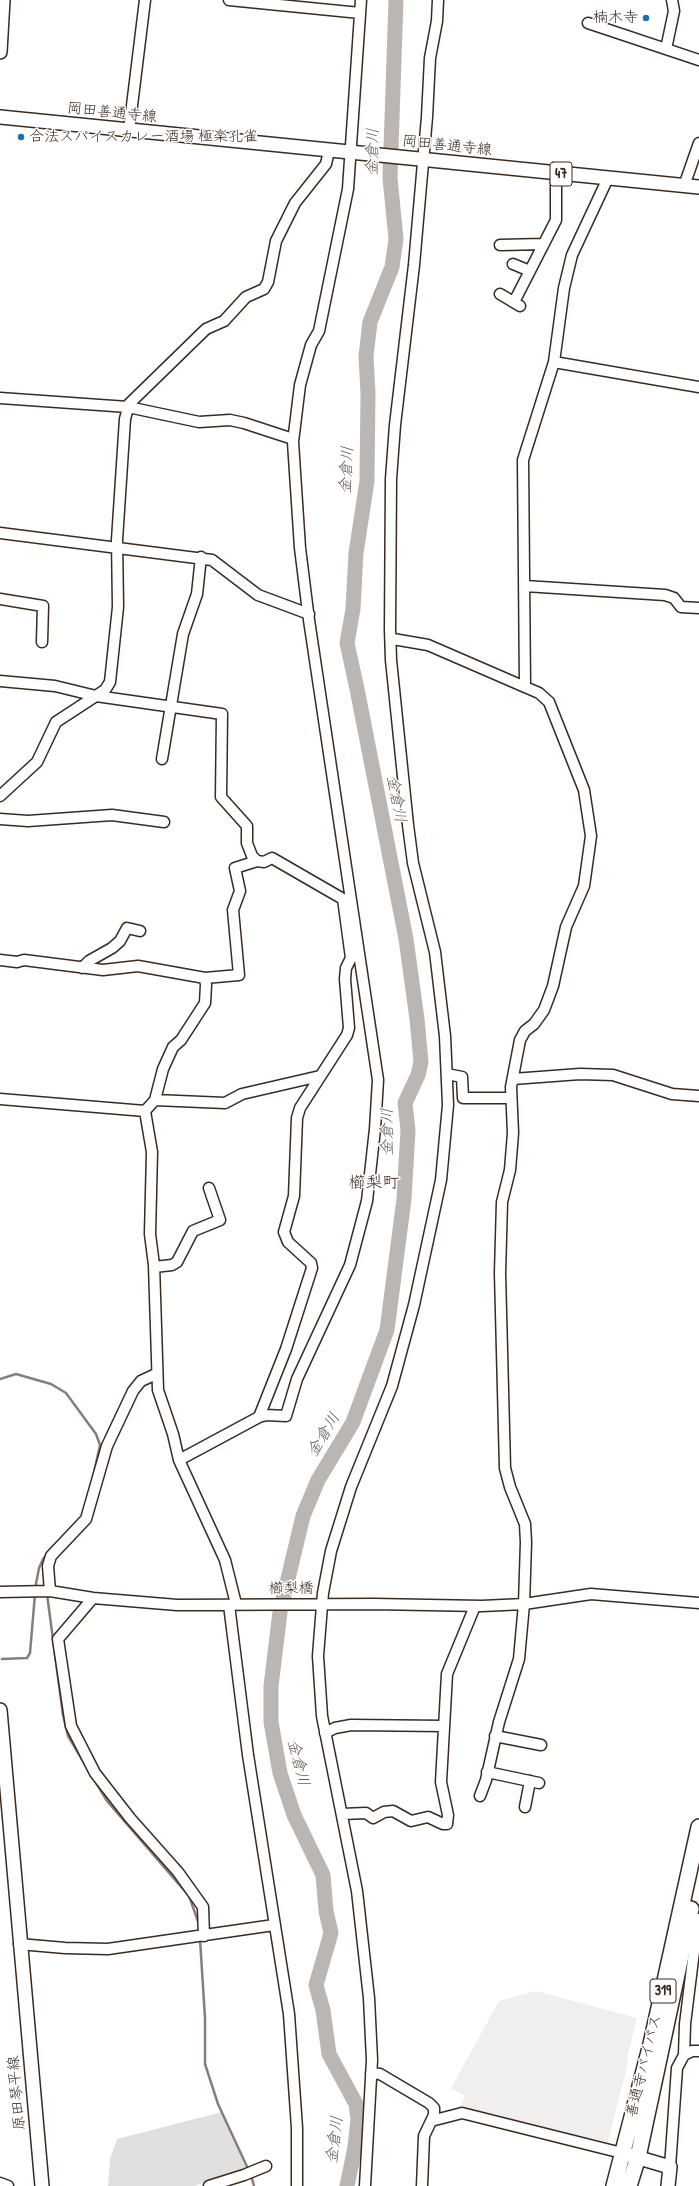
<!DOCTYPE html>
<meta charset="utf-8">
<style>
body{margin:0}
canvas{display:block;background:#fff}
</style>
<canvas width="699" height="2186"></canvas>
<script>
const g = document.querySelector('canvas').getContext('2d');
g.lineJoin = 'round';
function paint(path, color) { g.fillStyle = color; g.fill(path, 'evenodd'); }
const toPath = rows => new Path2D(rows.map(r => 'M' + r).join(''));
function stroke(path, color, width, dash) { g.strokeStyle = color; g.lineWidth = width; g.lineCap = dash ? 'butt' : 'round'; g.setLineDash(dash || []); g.stroke(path); }
function write(font, color, halo, rows, align = 'center') {
  g.font = font + ' "Patrick Hand","Klee One",sans-serif'; g.lineWidth = 3; g.setLineDash([]); g.textBaseline = 'middle'; g.strokeStyle = halo; g.fillStyle = color; for (const [text, x, y, turn = 0] of rows) {
    g.save(); g.translate(x, y); g.rotate((+turn || 0) * Math.PI / 180); g.textAlign = isNaN(turn) ? turn : align; if (halo) g.strokeText(text, 0, 0); g.fillText(text, 0, 0); g.restore();
  }
}
const built = toPath([
 [536,1991,637,2018,627,2058,628,2063,608,2142,574,2134,569,2138,459,2108,465,2096,451,2088,499,2001]
]);
const green = toPath([
 [222,2112,246,2169,194,2186,108,2186,110,2159,117,2139]
]);
const stream = toPath([
 [0,1379,16,1374,51,1384,66,1393,96,1434,100,1445,91,1486],
 [44,1565,43,1559,53,1547],
 [35,1589,39,1568,43,1559],
 [47,1594,63,1715,68,1736,107,1801,189,1896,199,1924],
 [2,1659,27,1658,30,1653,35,1594],
 [200,1939,205,2018,205,2064,218,2104,249,2171],
 [251,2175,254,2186]
]);
const river = toPath([
 [347,2186,355,2147,358,2119,356,2104,329,2054,323,2010,316,1985,331,1933,326,1911,323,1875,294,1815,280,1773,271,1722,271,1686,280,1612,303,1516,318,1480,353,1422,387,1330,404,1199,408,1130,405,1103,418,1075,421,1062,417,1019,406,939,357,689,347,643,353,609,356,553,367,481,368,393,366,356,370,322,392,267,396,239,390,178,396,0]
]);
const minor = toPath([
 [229,0,360,13],
 [588,23,699,60],
 [666,49,674,11,672,0],
 [129,130,145,0],
 [684,186,699,143],
 [500,245,544,244],
 [513,264,530,271],
 [500,294,520,306],
 [514,302,556,220,556,173],
 [554,362,699,387],
 [0,398,128,407,199,422,230,420,244,423,293,439],
 [0,533,212,560,258,595,309,614],
 [525,586,665,595,674,598,681,607,699,608],
 [0,599,43,606,42,642],
 [393,639,428,645,525,687,539,693,549,702,584,790,591,836,584,886,566,927,553,986,544,1010,534,1024,525,1031,520,1040,511,1087,513,1133,510,1170,502,1202,500,1273,505,1468,510,1487,525,1524,526,1542,524,1604,519,1659,499,1722,486,1780,480,1796],
 [0,681,55,686,96,696,222,714,221,797,247,826,247,843,252,856,257,861,264,862,272,858,343,899,351,958,346,968,345,979,349,1028,347,1035,300,1108,297,1118,294,1196,284,1232,288,1242,311,1263,312,1268,286,1349,259,1417,179,1460],
 [525,687,523,460,554,362,564,288,572,255,608,178],
 [162,759,183,634,197,594,201,557],
 [0,796,37,762,56,722,105,690,110,682,118,607,117,540,125,419,129,404,206,329,224,321,246,297,264,289,268,282,276,241,295,203,326,164,329,151],
 [0,819,28,821,112,815,164,822],
 [0,960,17,962,24,960,103,970,138,966,205,978,206,985,205,1003,181,1040,173,1047,163,1069,155,1100,145,1111],
 [82,968,89,961,112,948,120,941,127,928,140,931],
 [205,978,239,975,233,910,240,891,235,868,257,861],
 [447,1074,462,1077,463,1098,510,1098],
 [513,1079,580,1074,613,1075,672,1094,699,1096],
 [0,1099,145,1111],
 [155,1100,225,1103,242,1094,320,1076],
 [145,1111,152,1152,150,1234,154,1265,158,1390,173,1434,179,1460,225,1560,236,1604],
 [154,1267,172,1265,177,1262,193,1231,220,1220,209,1188],
 [259,1417,266,1415,286,1416,297,1379,350,1265,367,1201,375,1129,378,1080,309,620,300,548,293,442,300,385,311,345,319,331,348,189,361,0],
 [50,1591,48,1566,51,1556,86,1519,107,1446,133,1391,141,1381,156,1374],
 [0,1592,50,1591,93,1598,177,1605,374,1604,482,1606,524,1604,591,1594,699,1603],
 [93,1598,58,1639,71,1726,95,1773,130,1818,178,1872,203,1907,204,1936],
 [229,1605,248,1755,289,2014,297,2128,297,2186],
 [325,1733,335,1728,351,1725,444,1726],
 [495,1736,541,1745],
 [487,1772,539,1783],
 [525,1807,530,1781],
 [342,1814,366,1813,373,1818,384,1812,393,1811,411,1821,428,1817,443,1824,447,1824,448,1815,441,1782,447,1674,475,1606],
 [19,1944,65,1948,108,1949,274,1925],
 [684,2055,685,2024,698,1919],
 [371,2073,380,2074,429,2103,434,2108,434,2115,424,2136,422,2186],
 [431,2121,462,2113,622,2153],
 [670,2167,677,2068,684,2055,692,2051,699,2051],
 [0,2183,8,2186],
 [209,2186,244,2175,266,2166],
 [365,2186,372,2060,369,1998,357,1891,322,1716,318,1656,323,1593,331,1551,351,1487,392,1386,414,1305,441,1180,448,1105,445,1036,435,952,413,863,408,825,391,660,390,629,391,479,395,425,414,265,427,117,430,58,437,21,438,0]
]);
const major = toPath([
 [0,52,3,0],
 [0,117,699,187],
 [0,1710,42,2186],
 [622,2153,670,2167,668,2186]
]);
const highway = toPath([
 [614,2186,651,2044,699,1827],
 [629,2186,638,2157,691,1909]
]);
const markers = [
 [646,18,4,"#1f6fb2"],
 [21,137,4,"#1f6fb2"]
];
const shields = [
 [561,174,22],
 [663,1991,26]
];
const shieldNames = [
 ["47",561,174],
 ["319",663,1991]
];
const poiNames = [
 ["楠木寺",638,18],
 ["合法スパイスカレー酒場 極楽孔雀",29,137,"left"]
];
const streetNames = [
 ["岡田善通寺線",112,113,6],
 ["岡田善通寺線",447,146,6],
 ["櫛梨橋",291,1589],
 ["善通寺バイパス",644,2066,-76],
 ["原田琴平線",17,2093,-95]
];
const waterNames = [
 ["金倉川",373,152,-89],
 ["金倉川",347,470,-87],
 ["金倉川",396,799,79],
 ["金倉川",388,1132,-90],
 ["金倉川",324,1435,-59],
 ["金倉川",298,1763,76],
 ["金倉川",335,2140,-83]
];
const quarterNames = [
 ["櫛梨町",374,1183]
];
paint(built, '#f1efee');
paint(green, '#e2e0de');
stroke(stream, '#887e77', 2.5);
stroke(river, '#bcb6b3', 15);
stroke(minor, '#3b2a1e', 13);
stroke(major, '#3b2a1e', 16);
stroke(highway, '#3b2a1e', 18);
stroke(minor, '#fff', 10);
stroke(major, '#fff', 13);
stroke(highway, '#fff', 15);
for (const [x, y, r, color] of markers) { const dot = new Path2D(); dot.arc(x, y, r, 0, 2 * Math.PI); g.fillStyle = color; g.fill(dot); stroke(dot, '#fff', 1.5); }
for (const [x, y, w] of shields) { const box = new Path2D(); box.roundRect(x - w / 2, y - 12, w, 24, 3); g.fillStyle = '#fff'; g.fill(box); stroke(box, '#3b2a1e', 1); }
write('bold 14px', '#3b2a1e', null, shieldNames);
write('15px', '#3b2a1e', '#fff', poiNames, 'right');
write('15px', '#3b2a1e', '#fff', streetNames);
write('italic 16px', '#685b52', '#fff', waterNames);
write('17px', '#3b2a1e', '#fff', quarterNames);
</script>
